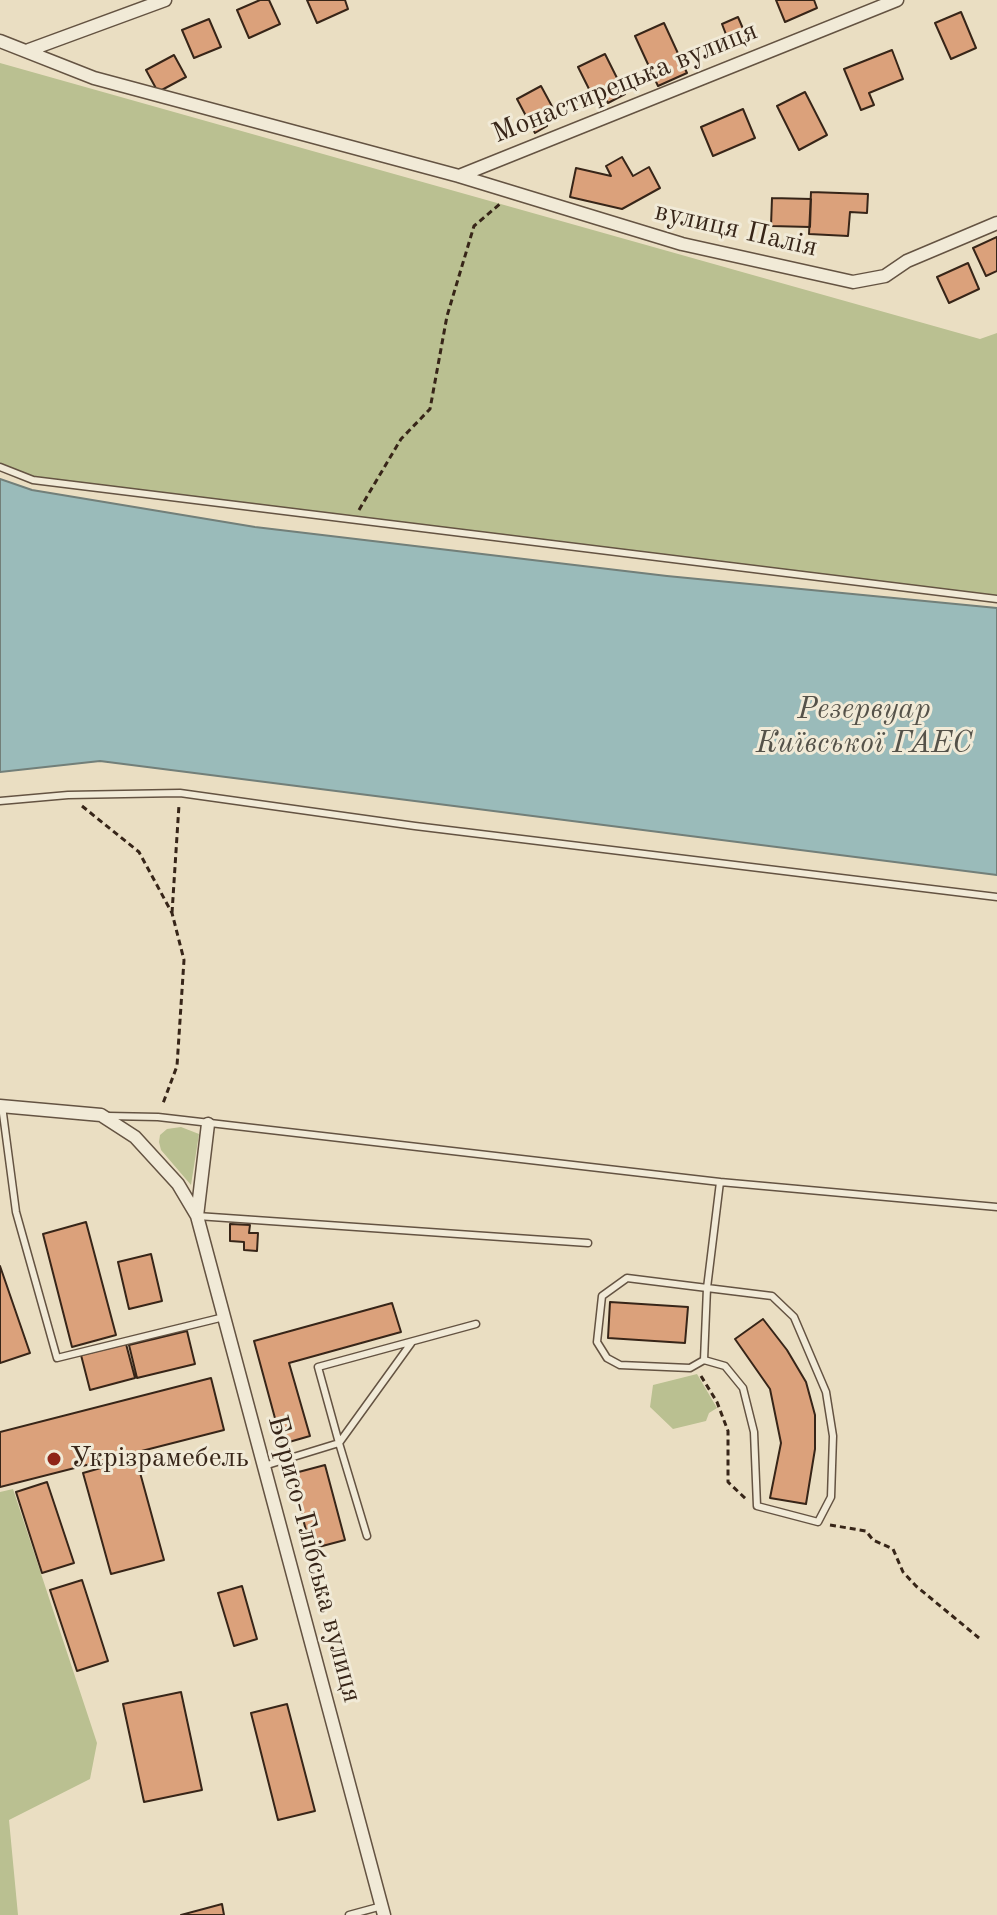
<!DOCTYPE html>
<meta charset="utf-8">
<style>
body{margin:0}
canvas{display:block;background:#eadec2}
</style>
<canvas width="997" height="1915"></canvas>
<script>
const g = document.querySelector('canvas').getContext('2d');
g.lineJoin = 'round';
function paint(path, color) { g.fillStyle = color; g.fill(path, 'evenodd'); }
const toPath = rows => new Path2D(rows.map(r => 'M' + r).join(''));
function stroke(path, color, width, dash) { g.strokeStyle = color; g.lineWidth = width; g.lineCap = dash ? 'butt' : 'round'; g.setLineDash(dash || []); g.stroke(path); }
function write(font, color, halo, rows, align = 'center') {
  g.font = font + ' "Old Standard TT",serif'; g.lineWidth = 6; g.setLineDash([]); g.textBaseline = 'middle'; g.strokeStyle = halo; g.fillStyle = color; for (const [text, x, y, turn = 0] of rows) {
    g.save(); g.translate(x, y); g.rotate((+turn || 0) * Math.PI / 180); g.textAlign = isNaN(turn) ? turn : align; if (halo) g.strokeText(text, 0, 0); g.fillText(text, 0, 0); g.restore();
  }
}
const green = toPath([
 [0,63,980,339,997,333,997,599,33,480,0,467],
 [181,1127,199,1134,191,1185,161,1150,159,1142,160,1135,167,1129],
 [697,1374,717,1408,709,1413,706,1421,673,1429,650,1407,653,1385],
 [13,1489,97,1743,90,1779,9,1820,18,1915,0,1915,0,1492]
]);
const water = toPath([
 [0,479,32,490,255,527,667,576,997,608,997,875,100,761,0,772,0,479]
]);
const building = toPath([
 [260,0,269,0,280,24,249,38,237,10,260,0],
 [307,0,345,0,348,9,317,23,307,0],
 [776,0,814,0,817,8,785,22,776,0],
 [961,12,976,48,951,59,935,23,961,12],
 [738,17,747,38,730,45,722,24,738,17],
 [209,19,221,47,194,58,182,30,209,19],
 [664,23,687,73,658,86,635,36,664,23],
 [892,50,903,79,869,93,874,105,861,110,844,69,892,50],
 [605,54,625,94,608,103,600,86,590,91,578,67,605,54],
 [174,55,186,77,158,92,146,70,174,55],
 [541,86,554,110,542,116,547,126,535,133,517,99,541,86],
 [805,92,827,135,799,150,777,106,805,92],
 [743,109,755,138,713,156,701,127,743,109],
 [622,157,633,176,649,167,660,188,622,209,570,197,576,168,611,176,606,166,622,157],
 [811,192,868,194,867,213,850,212,848,236,809,234,811,192],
 [772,198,811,199,810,227,771,226,772,198],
 [997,237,997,271,986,276,973,248,997,237],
 [968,263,979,289,949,303,937,277,968,263],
 [86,1222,116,1335,72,1347,43,1234,86,1222],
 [230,1224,250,1225,249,1233,258,1233,257,1251,244,1250,244,1242,230,1241,230,1224],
 [151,1254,162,1301,129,1309,118,1262,151,1254],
 [0,1266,30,1353,0,1363,0,1266],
 [610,1302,688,1307,685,1343,608,1338,610,1302],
 [392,1303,401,1332,289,1363,310,1436,282,1444,254,1341,392,1303],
 [763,1319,787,1350,806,1382,815,1415,815,1449,806,1504,770,1498,781,1443,770,1389,735,1339,763,1319],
 [187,1331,195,1364,137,1378,129,1345,187,1331],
 [126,1344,135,1378,90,1390,81,1355,126,1344],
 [211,1378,224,1430,0,1487,0,1432,211,1378],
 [136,1458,164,1560,111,1574,83,1473,136,1458],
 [325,1465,345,1540,311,1549,291,1474,325,1465],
 [47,1482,74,1563,42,1573,16,1492,47,1482],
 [82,1580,108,1661,77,1671,50,1590,82,1580],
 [242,1586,257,1639,234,1646,218,1593,242,1586],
 [181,1692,202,1790,144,1802,123,1704,181,1692],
 [287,1704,315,1811,278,1820,251,1713,287,1704],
 [222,1904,224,1915,181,1915,222,1904]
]);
const path = toPath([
 [359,510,401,439,430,409,447,316,474,226,501,203],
 [82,806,139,852,172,913,184,960,177,1066,162,1106],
 [172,913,179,805],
 [701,1376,717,1402,728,1431,728,1482,747,1500],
 [830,1525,866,1531,873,1540,893,1549,903,1572,916,1586,979,1638]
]);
const service = toPath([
 [0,467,33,480,997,599],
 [0,801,68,795,180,793,415,826,997,897],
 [2,1106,16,1212,57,1358,224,1317],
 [108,1116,158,1117,720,1182,997,1207],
 [197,1216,588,1243],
 [704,1360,690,1368,620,1365,607,1358,597,1342,602,1296,627,1278,707,1288,704,1360,725,1366,743,1388,754,1432,757,1506,818,1522,831,1497,833,1436,826,1392,794,1317,772,1296,707,1288,720,1182],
 [264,1466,339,1443,318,1367,476,1324],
 [367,1536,339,1443,412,1342],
 [349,1915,382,1906]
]);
const minor = toPath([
 [0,41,94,78,459,176,682,244,853,282,885,276,907,261,997,223],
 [29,50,165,0],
 [459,176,897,0],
 [0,1106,101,1115,135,1137,178,1184,197,1216,384,1915],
 [197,1216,208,1124]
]);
const markers = [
 [54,1459,8,"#8f2418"]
];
const streetNames = [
 ["Монастирецька вулиця",625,83,-22],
 ["вулиця Палія",736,230,13],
 ["Борисо-Глібська вулиця",314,1559,75]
];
const poiNames = [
 ["Укрізрамебель",70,1459]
];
const waterNames = [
 ["Резервуар",864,710],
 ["Київської ГАЕС",864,744]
];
paint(green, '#bac091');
paint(water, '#9abbba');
stroke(water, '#727f79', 2);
paint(building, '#dba17b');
stroke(building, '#372518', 2);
stroke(service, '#645342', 9);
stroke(minor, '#645342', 15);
stroke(path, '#372518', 3, [6, 4]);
stroke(service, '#f1ead7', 6);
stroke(minor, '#f1ead7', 12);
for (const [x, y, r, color] of markers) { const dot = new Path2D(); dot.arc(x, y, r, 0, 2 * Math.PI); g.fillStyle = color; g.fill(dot); stroke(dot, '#f1ead7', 3); }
write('28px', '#372518', '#f1ead7', streetNames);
write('28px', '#372518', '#f1ead7', poiNames, 'left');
write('italic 30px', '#555249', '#f1ead7', waterNames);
</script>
